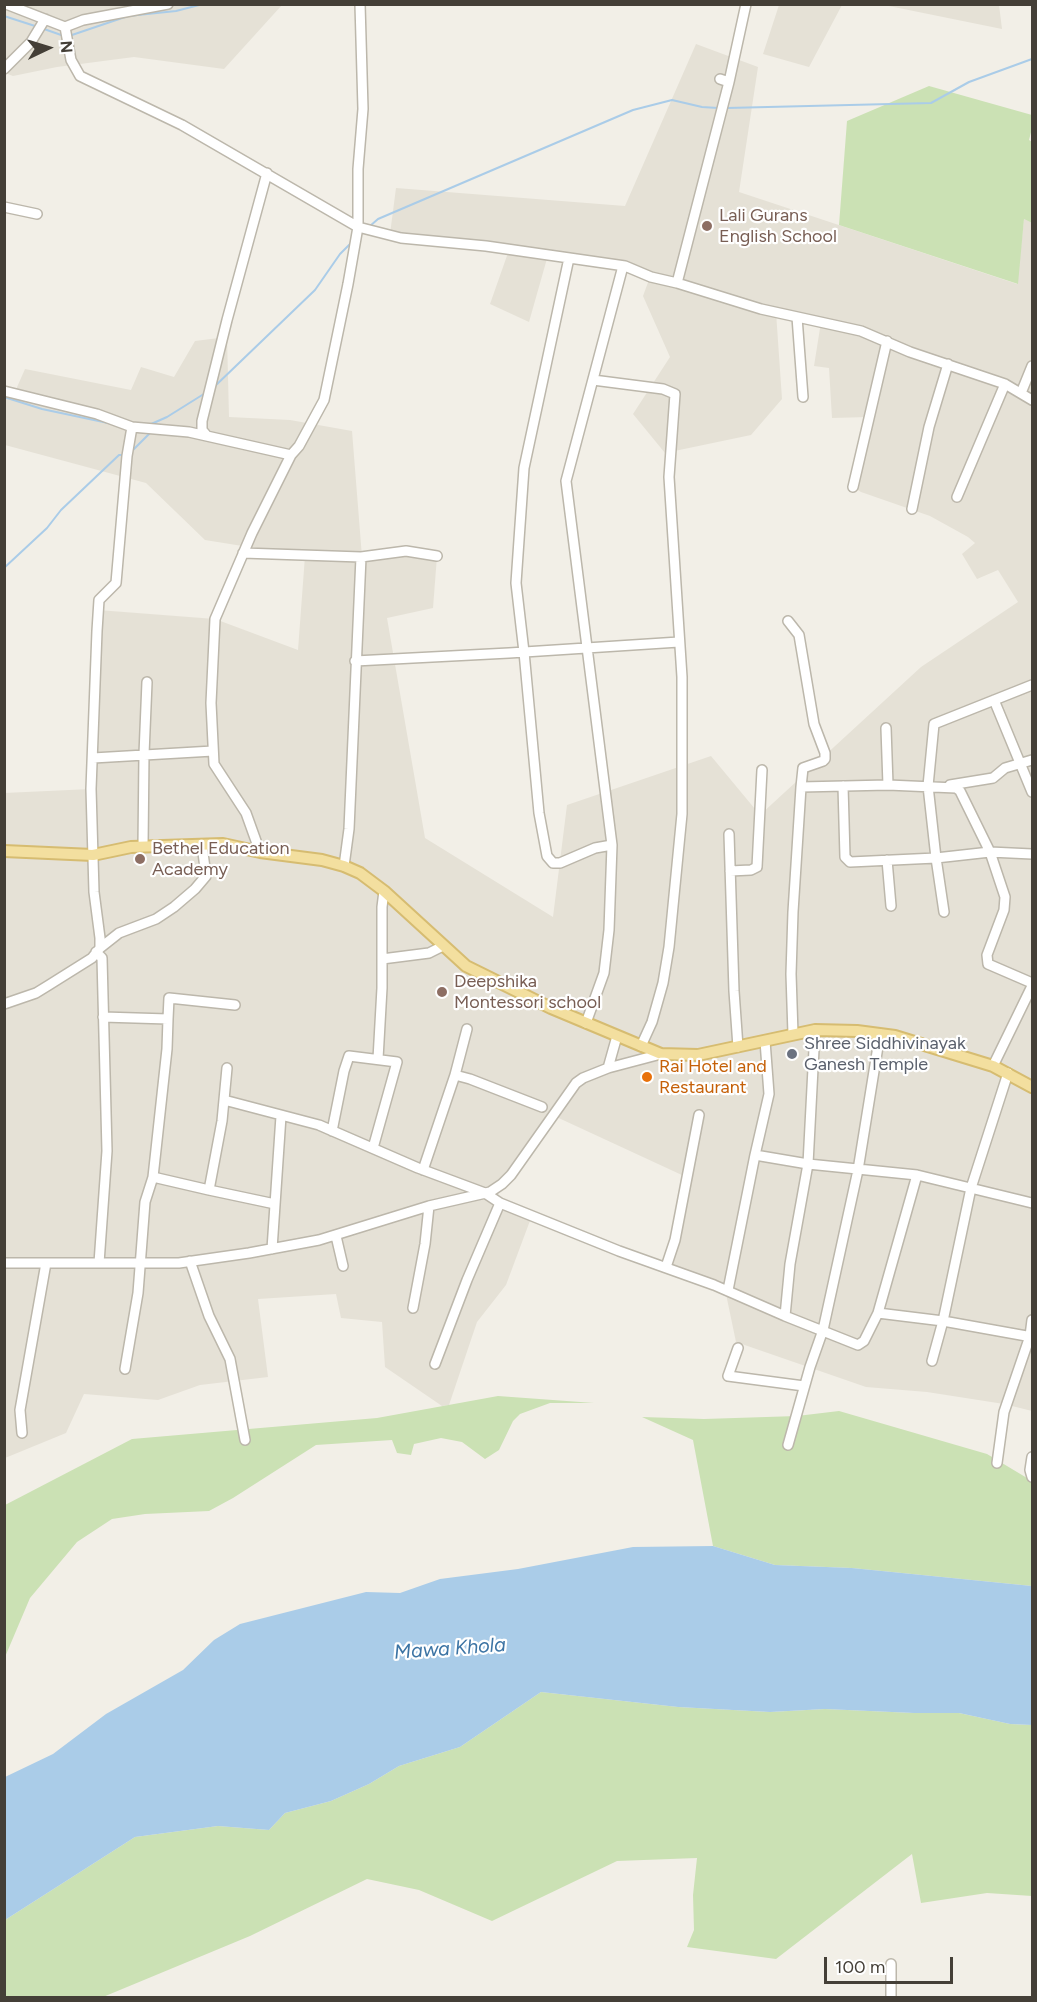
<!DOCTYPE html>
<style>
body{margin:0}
#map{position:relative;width:1037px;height:2002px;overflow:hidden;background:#f2efe7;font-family:Figtree,sans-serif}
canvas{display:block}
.frame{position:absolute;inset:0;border:6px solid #443f37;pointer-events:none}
.north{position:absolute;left:18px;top:18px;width:60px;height:60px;-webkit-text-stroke:4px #fff;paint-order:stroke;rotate:86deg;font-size:16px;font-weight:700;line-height:24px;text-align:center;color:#443f37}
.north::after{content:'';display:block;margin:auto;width:21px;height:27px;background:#443f37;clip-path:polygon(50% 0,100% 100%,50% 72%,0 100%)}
.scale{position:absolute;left:824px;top:1957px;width:129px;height:27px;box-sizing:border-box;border:3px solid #443f37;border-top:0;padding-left:8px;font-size:18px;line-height:21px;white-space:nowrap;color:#443f37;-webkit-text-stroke:4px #fff;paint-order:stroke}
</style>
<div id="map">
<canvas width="1037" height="2002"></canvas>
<div class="frame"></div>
<div class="north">N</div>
<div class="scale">100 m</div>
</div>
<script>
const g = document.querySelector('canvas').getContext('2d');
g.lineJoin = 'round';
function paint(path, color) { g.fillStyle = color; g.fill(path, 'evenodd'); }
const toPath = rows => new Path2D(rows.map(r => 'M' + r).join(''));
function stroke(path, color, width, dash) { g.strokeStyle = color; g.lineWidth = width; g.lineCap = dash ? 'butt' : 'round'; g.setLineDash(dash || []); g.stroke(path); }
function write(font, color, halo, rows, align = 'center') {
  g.font = font + ' Figtree,sans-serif'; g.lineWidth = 4.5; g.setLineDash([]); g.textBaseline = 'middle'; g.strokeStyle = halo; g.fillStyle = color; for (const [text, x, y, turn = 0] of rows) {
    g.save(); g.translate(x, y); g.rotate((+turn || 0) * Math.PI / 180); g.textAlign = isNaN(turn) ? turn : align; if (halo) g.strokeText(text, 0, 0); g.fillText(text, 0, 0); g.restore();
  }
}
const residential = toPath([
 [4,5,282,5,224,69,134,57,57,67,13,76,5,73],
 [779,5,842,5,809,67,763,54],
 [884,5,999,5,1002,29],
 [696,44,758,67,739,192,1017,284,1024,219,1032,223,1032,1411,1004,1404,927,1392,866,1387,736,1342,726,1294,663,1270,684,1176,550,1114,510,1171,498,1184,499,1204,531,1218,506,1285,477,1322,449,1405,442,1406,385,1367,382,1322,341,1318,336,1294,258,1299,268,1377,200,1385,158,1400,84,1394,66,1433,5,1458,4,793,91,789,98,610,215,619,298,650,305,556,205,540,146,483,5,445,5,391,14,394,25,369,131,390,141,367,174,377,195,341,227,337,229,417,290,420,352,431,362,557,406,551,437,556,433,608,387,618,425,838,553,917,567,805,711,756,760,815,921,667,1018,602,998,570,977,579,962,554,975,543,968,537,930,516,861,492,853,487,869,417,832,418,829,368,814,366,821,322,776,312,782,399,751,435,665,453,633,414,670,357,643,296,650,277,625,266,548,255,529,322,490,304,509,250,390,234,396,188,625,206]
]);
const green = toPath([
 [929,86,1032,115,1032,128,1029,140,1032,142,1032,223,1024,219,1018,284,839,225,847,121],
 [498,1396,594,1403,550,1403,520,1414,513,1421,499,1450,485,1459,462,1442,441,1438,414,1444,411,1455,397,1453,392,1440,316,1445,233,1498,209,1511,145,1514,112,1519,77,1542,30,1598,5,1657,5,1505,132,1439,377,1418],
 [839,1411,987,1454,1032,1481,1032,1586,852,1568,775,1565,713,1546,693,1440,642,1417,704,1419,797,1416],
 [541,1692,678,1707,770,1712,825,1709,914,1713,959,1713,1010,1724,1032,1725,1032,1896,987,1893,921,1903,912,1854,776,1959,687,1947,694,1930,693,1895,697,1858,617,1861,492,1921,419,1890,367,1879,250,1936,103,1997,5,1998,5,1920,135,1837,218,1826,269,1830,285,1813,331,1801,369,1784,399,1766,460,1747]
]);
const water = toPath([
 [713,1546,775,1565,852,1568,1032,1586,1032,1725,1010,1724,959,1713,914,1713,825,1709,770,1712,678,1707,541,1692,460,1747,399,1766,369,1784,331,1801,285,1813,269,1830,218,1826,135,1837,5,1920,5,1777,53,1754,106,1714,183,1670,214,1640,240,1624,366,1592,400,1593,440,1579,518,1569,633,1547]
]);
const stream = toPath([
 [4,16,35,26],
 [44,29,64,36],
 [69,36,128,16,176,11,203,4],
 [727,108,931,103,969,82,1032,59],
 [370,226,378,219,633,110,672,100,702,107,718,108],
 [214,387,315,290,340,254,352,242],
 [4,397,42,409,108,423],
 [149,425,167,417,207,392],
 [131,452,152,431],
 [4,568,47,528,61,510,119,455,123,455]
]);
const minor = toPath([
 [6,4,65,27,83,20,168,4],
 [65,27,71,60,80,76,182,125,358,227,401,238,486,246,625,266,651,277,677,283,761,309,861,331,910,352,1005,384,1032,400],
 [4,69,31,42,45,19],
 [729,82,746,4],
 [4,207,37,214],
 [569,258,524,468,516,583,524,652,539,813,547,856,553,863,560,863,595,848,612,845],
 [677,283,729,82,720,79],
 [797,317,803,397],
 [593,380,663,389,675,394,669,477,682,677,682,814,669,947,663,983,652,1022,641,1046],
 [4,391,97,414,132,427,189,432,291,455],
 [1021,393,1032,366],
 [207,436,202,430,202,421,227,320,267,173],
 [853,487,887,341],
 [957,497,1005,384],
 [912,509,929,427,948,364],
 [243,553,361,557,406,551,437,556],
 [788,621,799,635,814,724,825,753,825,759,823,761,803,768,801,787],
 [355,661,509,653,679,642],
 [994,700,1032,792],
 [886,728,888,785],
 [93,758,213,751],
 [950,785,993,778,1005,768,1032,760],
 [843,786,845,857,850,862,936,858,990,852,1032,854],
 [729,834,734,991,738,1047],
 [143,846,144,754,147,682],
 [260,852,246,813,214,764,211,703,215,619,252,533,291,455,299,446,324,400,348,284,358,227,358,169,363,109,360,4],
 [887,860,891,906],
 [344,866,349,829,361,557],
 [730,871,751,870,757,867,762,770],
 [944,912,936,858,928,786,934,724,1032,685],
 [100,948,119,933,156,919,174,907,195,889,206,876,202,845],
 [96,952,102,958,107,1151,99,1263],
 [382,959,429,953,443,946],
 [4,1004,36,993,49,985,92,958,100,948,100,938,94,892,91,789,97,631,99,600,116,583,127,456,132,427],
 [103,1017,168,1019,167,1049,153,1177,209,1190,222,1121,227,1068],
 [168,1019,169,998,235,1005],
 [586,1023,604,973,609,930,612,845,566,481,623,266],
 [815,1030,808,1164,917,1175,1032,1203],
 [793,1034,791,974,793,912,801,787,888,785,956,788,960,791,990,852,1005,897,1004,910,987,955,988,964,1032,983],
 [378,1059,382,988,382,907,384,891],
 [993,1066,1032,986],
 [608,1068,617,1036],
 [455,1075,467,1029],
 [224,1100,319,1125,418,1168,485,1193,500,1203,467,1280,435,1364],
 [332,1131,344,1071,349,1056,397,1062,373,1148],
 [755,1155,769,1094,765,1041],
 [423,1170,455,1075,470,1079,542,1107],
 [209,1190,275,1204],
 [500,1203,619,1251,714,1285,785,1316,858,1345,864,1341,878,1313,917,1175],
 [336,1236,343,1266],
 [272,1249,281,1116],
 [190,1261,209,1316,230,1359,245,1440],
 [4,1263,179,1263,249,1253,319,1240,429,1206,490,1192,502,1184,511,1175,576,1083,583,1078,608,1068,661,1054],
 [666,1267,675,1240,699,1115],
 [728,1290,755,1155,808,1164,790,1264,785,1316],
 [413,1308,425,1244,429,1206],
 [878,1313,943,1321,1032,1337],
 [738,1348,728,1376,804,1386],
 [932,1361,943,1321,971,1188,1008,1073],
 [125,1369,138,1293,145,1202,153,1177],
 [22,1433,20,1410,46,1263],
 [788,1445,810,1367,823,1330,858,1170,880,1034],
 [1032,1457,1030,1470,1032,1477],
 [997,1463,1004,1412,1030,1336,1032,1320],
 [891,1998,891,1964]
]);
const major = toPath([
 [4,851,93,855,131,847,223,844,260,852,322,860,344,866,360,873,384,891,466,966,551,1008,661,1054,698,1055,815,1030,857,1031,895,1036,993,1066,1032,1087]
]);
const markers = [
 [707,226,6,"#8d6e63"],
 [140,859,6,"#8d6e63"],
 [442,992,6,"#8d6e63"],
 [792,1054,6,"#6b7280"],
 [647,1077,6,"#e8710a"]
];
const educationNames = [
 ["Lali Gurans",719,216],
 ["English School",719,237],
 ["Bethel Education",152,849],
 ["Academy",152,870],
 ["Deepshika",454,982],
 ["Montessori school",454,1003]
];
const worshipNames = [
 ["Shree Siddhivinayak",804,1044],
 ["Ganesh Temple",804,1065]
];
const foodNames = [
 ["Rai Hotel and",659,1067],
 ["Restaurant",659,1088]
];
const waterNames = [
 ["Mawa Khola",450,1649,-4]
];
paint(residential, '#e5e1d6');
paint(green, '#cbe1b4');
paint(water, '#aacce8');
stroke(stream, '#aacce8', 2);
stroke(minor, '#bcb7ab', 12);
stroke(major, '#d6bc71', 14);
stroke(minor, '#fff', 9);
stroke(major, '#f3df9f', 10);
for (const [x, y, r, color] of markers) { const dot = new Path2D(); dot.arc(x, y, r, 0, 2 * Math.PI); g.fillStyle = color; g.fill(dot); stroke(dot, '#fff', 2); }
write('18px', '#785e54', '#fff', educationNames, 'left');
write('18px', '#5b616d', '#fff', worshipNames, 'left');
write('18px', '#c56008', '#fff', foodNames, 'left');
write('italic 20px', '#3c74a4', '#fff', waterNames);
</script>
